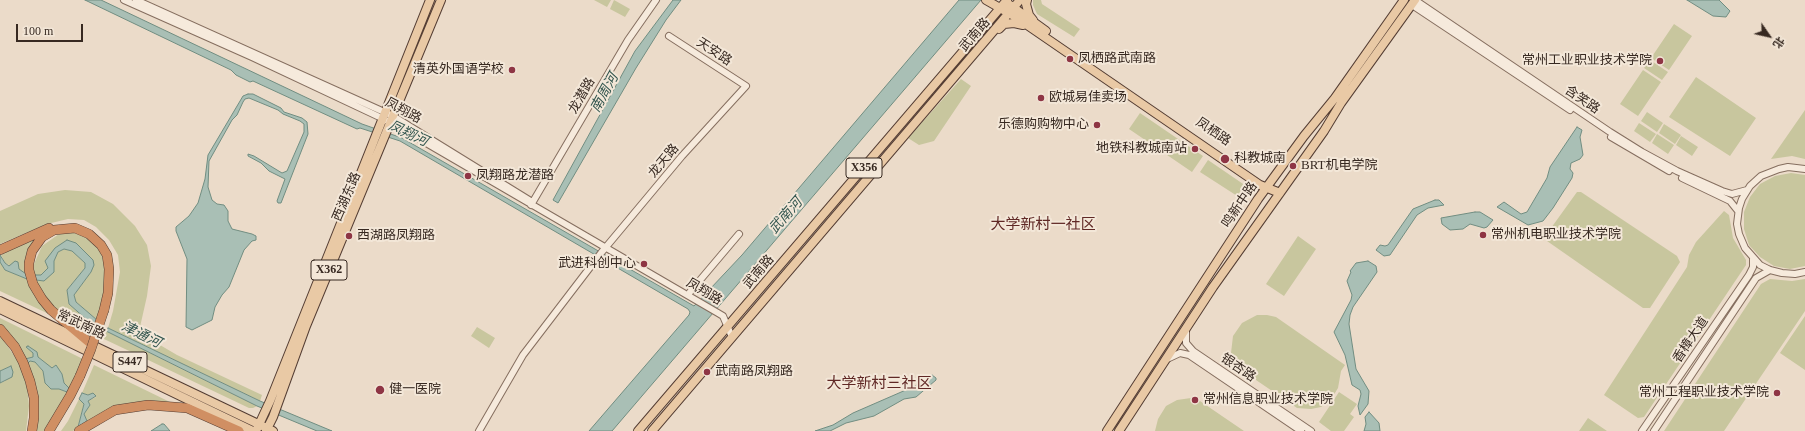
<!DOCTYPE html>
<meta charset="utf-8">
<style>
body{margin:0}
#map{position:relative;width:1805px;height:431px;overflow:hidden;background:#ebdbc9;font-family:"Times New Roman","Noto Sans SC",serif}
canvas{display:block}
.north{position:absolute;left:1749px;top:16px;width:40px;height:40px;-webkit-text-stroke:3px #f3e7d8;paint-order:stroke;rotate:124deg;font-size:11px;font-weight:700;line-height:16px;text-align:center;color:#372921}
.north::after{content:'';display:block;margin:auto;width:14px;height:18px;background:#372921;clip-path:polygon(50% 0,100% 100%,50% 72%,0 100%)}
.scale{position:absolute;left:16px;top:24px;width:67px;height:18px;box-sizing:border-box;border:2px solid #372921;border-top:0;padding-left:5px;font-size:12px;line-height:14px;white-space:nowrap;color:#372921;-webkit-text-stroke:3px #f3e7d8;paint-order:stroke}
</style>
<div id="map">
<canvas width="1805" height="431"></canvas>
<div class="north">北</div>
<div class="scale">100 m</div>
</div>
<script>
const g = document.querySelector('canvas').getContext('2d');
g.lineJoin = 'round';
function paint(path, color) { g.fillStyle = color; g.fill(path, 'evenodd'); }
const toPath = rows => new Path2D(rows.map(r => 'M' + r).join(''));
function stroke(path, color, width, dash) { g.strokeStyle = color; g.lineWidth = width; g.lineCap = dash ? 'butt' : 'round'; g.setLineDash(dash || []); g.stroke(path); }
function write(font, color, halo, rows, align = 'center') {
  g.font = font + ' "Times New Roman","Noto Sans SC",serif'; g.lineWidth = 4; g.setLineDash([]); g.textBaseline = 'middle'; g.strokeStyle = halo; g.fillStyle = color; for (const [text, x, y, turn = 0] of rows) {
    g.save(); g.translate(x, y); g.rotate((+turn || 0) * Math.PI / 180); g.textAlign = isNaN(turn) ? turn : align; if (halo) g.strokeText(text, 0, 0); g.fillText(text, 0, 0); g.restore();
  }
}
const green = toPath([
 [594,0,611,0,607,7],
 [614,0,630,9,625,17,610,9],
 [1033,0,1041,0,1042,4,1080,29,1074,37,1037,14,1033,5],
 [1674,24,1692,36,1669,70,1651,58],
 [1650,60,1668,72,1662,80,1644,68],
 [1643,70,1661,82,1638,116,1620,104],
 [1696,77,1756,118,1730,156,1669,117],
 [961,79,971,86,934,141,919,145,908,138],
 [1805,110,1805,159,1792,156,1771,159],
 [1647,112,1663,123,1657,132,1641,121],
 [1140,113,1203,156,1192,172,1129,129],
 [1639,123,1656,134,1650,142,1634,131],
 [1664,124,1681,135,1675,144,1659,133],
 [1657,134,1674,145,1668,154,1652,143],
 [1681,136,1698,147,1692,156,1676,145],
 [1208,160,1249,188,1248,196,1245,201,1200,172],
 [1791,173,1805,175,1805,266,1790,269,1774,266,1760,257,1749,245,1744,229,1744,212,1750,197,1760,184,1775,176],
 [65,190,91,192,113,204,135,226,147,245,151,266,147,296,140,327,143,335,177,355,262,395,260,401,108,328,113,311,120,272,118,255,109,240,96,227,84,220,68,219,47,224,0,244,0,211,38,194],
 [1577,192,1581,192,1677,256,1680,262,1650,308,1643,308,1547,241,1546,235],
 [1724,211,1729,215,1733,238,1746,260,1746,265,1644,417,1638,418,1604,395,1687,267,1689,255,1696,242],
 [72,232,87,238,98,248,103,258,106,270,105,291,97,320,76,302,74,295,91,272,76,243,55,248,48,268,41,275,34,275,34,264,42,246,59,234],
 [37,236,26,274,5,263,1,255],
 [1298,236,1316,249,1284,296,1266,284],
 [64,249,72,251,85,263,85,268,67,290,69,304,95,327,91,337,61,315,44,296,36,280,44,281,58,252],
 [0,262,5,270,27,279,35,294,51,315,0,291],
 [1770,279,1792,281,1805,279,1805,311,1724,431,1664,431,1761,284],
 [1257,315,1267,315,1276,317,1345,365,1341,371,1338,388,1330,401,1321,407,1311,409,1297,408,1237,367,1231,353,1233,336,1242,323],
 [1805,316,1805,370,1780,353],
 [0,318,83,359,70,389,64,383,62,374,56,366,52,369,33,353,33,357,25,359,0,326],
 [477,327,495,338,489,348,471,336],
 [106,331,257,406,253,408,249,408,104,339],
 [0,335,19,363,27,385,29,406,26,431,0,431,0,383,5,381,11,366,0,371],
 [30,361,35,362,43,371,45,383,51,389,59,389,67,392,46,431,35,431,27,364],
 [94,365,172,403,105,411,87,421,84,414,90,405,88,401,96,397,82,393],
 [1339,392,1357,404,1350,414,1354,417,1344,431,1331,431,1319,422],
 [1191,398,1200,401,1244,431,1155,431,1158,419,1166,406,1177,400],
 [79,399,84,403,78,427,73,431,61,431,68,421],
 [1588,418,1607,431,1579,431]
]);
const water = toPath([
 [85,0,101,0,362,124,402,138,694,306,742,255,959,0,981,0,612,431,589,431,689,315,690,312,688,309,400,141,360,128,357,129,253,81,250,82,236,75,231,70,85,0],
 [673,0,681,0,666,20,636,68,558,203,553,200,635,51,673,0],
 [1687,0,1719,0,1730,11,1726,17,1713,16,1687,0],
 [248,94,253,94,281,108,284,112,302,118,307,122,308,134,281,203,278,203,277,201,285,179,269,171,261,163,248,156,248,154,254,156,282,173,287,171,304,132,304,124,300,121,283,114,278,110,249,98,245,99,243,102,237,115,232,120,209,161,208,187,212,200,217,204,224,205,228,211,228,221,232,229,252,234,256,236,256,240,252,241,244,250,229,287,222,295,215,307,212,320,192,330,186,327,187,259,176,231,176,227,189,216,198,203,205,179,208,155,243,96,248,94],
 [1577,127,1582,130,1580,137,1583,155,1580,159,1571,163,1570,169,1573,173,1572,178,1553,208,1543,221,1528,225,1497,207,1504,202,1521,214,1527,212,1547,178,1550,167,1577,127],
 [1435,200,1439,200,1444,205,1428,208,1417,215,1390,255,1384,256,1376,250,1380,245,1385,246,1388,245,1413,209,1435,200],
 [1475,212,1480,212,1493,220,1487,227,1484,228,1470,224,1463,229,1450,230,1442,224,1441,218,1475,212],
 [67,240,76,243,93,260,94,265,91,272,74,295,76,302,97,320,95,327,69,304,67,290,85,268,85,263,72,251,64,249,58,252,54,261,54,272,44,281,36,280,34,275,41,275,48,268,45,261,55,248,67,240],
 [0,255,5,263,9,266,15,261,18,262,19,269,26,274,27,279,5,270,0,262,0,255],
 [1368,261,1376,266,1377,272,1353,307,1350,315,1349,324,1356,369,1369,391,1368,404,1360,415,1358,406,1361,394,1360,390,1352,385,1345,355,1334,332,1351,300,1352,295,1347,281,1351,272,1350,271,1356,263,1368,261],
 [108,328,260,401,332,431,317,431,257,406,106,331,108,328],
 [28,346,37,352,38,357,52,368,56,365,62,374,64,383,70,389,67,392,59,389,51,389,45,383,43,371,35,362,30,361,27,364,25,359,33,357,33,353,26,347,28,346],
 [11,366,13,372,12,377,0,383,0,371,11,366],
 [932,375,936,378,936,380,916,397,904,399,874,416,846,423,830,431,815,431,833,425,853,413,915,386,932,375],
 [82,393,88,395,93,393,96,396,88,401,90,405,84,414,87,421,78,427,84,404,79,399,82,393],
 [1369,412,1379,423,1380,431,1364,431,1366,424,1365,417,1369,412],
 [162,424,164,424,170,431,151,431,162,424]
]);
const minor = toPath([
 [124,0,252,57,390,122,718,313,723,316,732,337],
 [136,0,393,116,529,200],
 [1415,0,1610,132,1642,152,1677,171,1722,191,1732,194,1747,190],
 [1412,5,1570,110],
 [1611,137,1669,171],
 [1805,169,1788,167,1779,169,1761,176,1750,186,1742,199,1739,208,1737,224,1739,234,1745,248,1760,265,1770,270,1782,273,1795,274,1805,272],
 [1682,178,1730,201,1738,211],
 [531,205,628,40,656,0],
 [690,292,739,234],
 [1186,329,1186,343,1193,351,1311,431],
 [1165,360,1180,353,1189,355,1301,431],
 [479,431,523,355,601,253,682,156,746,86,669,36],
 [1642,431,1749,275,1753,267,1753,259],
 [1654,431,1756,278,1770,270]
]);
const major = toPath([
 [986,0,1014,16,1260,185,1280,193],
 [1027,0,1026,4,1029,15,1033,20],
 [1010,5,1046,31],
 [999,29,1004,24,1014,23,1023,25],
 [0,301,273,431],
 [0,309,253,431],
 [256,431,270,401,430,0],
 [266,431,273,417,306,326,441,0],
 [638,431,1007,0],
 [652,431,1020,0],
 [1107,431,1258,199,1304,136,1335,98,1404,0],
 [1119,431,1213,287,1324,131,1341,103,1415,0]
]);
const highway = toPath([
 [0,250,49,228],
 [0,329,15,347,23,362,30,381,34,398,34,418,32,431],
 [89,342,51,310,42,299,33,284,29,270,29,263,32,251,42,237,54,230,75,228,89,234,101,245,107,255,109,269,108,293,104,310],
 [49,431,70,396,80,376],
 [79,431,115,410,148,405,187,408,239,431]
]);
const highwayBridge = toPath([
 [80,376,91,349,104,310]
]);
const markers = [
 [1070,59,4,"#8e3544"],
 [1660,61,4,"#8e3544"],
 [512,70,4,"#8e3544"],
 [1041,98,4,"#8e3544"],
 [1097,125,4,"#8e3544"],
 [1195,149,4,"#8e3544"],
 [1225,159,5,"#8e3544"],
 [1293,166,4,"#8e3544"],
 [468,176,4,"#8e3544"],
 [1483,235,4,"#8e3544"],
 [349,236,4,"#8e3544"],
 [644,264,4,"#8e3544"],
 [707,372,4,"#8e3544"],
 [380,390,5,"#8e3544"],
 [1777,393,4,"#8e3544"],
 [1195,400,4,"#8e3544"]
];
const shields = [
 [864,168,36],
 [329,270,36],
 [130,362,34]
];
const shieldNames = [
 ["X356",864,168],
 ["X362",329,270],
 ["S447",130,362]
];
const streetNames = [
 ["武南路",975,35,-49],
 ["天安路",714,52,33],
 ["龙潜路",582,96,-60],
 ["含笑路",1582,100,34],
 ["凤翔路",403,111,28],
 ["凤栖路",1213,132,34],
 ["龙天路",664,161,-50],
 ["西湖东路",347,197,-67],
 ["鸣新中路",1240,205,-56],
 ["武南路",759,272,-49],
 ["凤翔路",704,292,31],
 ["常武南路",81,325,25],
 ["香樟大道",1691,340,-56],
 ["银杏路",1238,368,34]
];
const poiNames = [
 ["凤栖路武南路",1078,59],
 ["常州工业职业技术学院",1652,61,"right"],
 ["清英外国语学校",504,70,"right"],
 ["欧城易佳卖场",1049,98],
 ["乐德购购物中心",1089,125,"right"],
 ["地铁科教城南站",1187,149,"right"],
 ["科教城南",1234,159],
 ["BRT机电学院",1301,166],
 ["凤翔路龙潜路",476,176],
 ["常州机电职业技术学院",1491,235],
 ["西湖路凤翔路",357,236],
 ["武进科创中心",636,264,"right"],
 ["武南路凤翔路",715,372],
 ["健一医院",389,390],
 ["常州工程职业技术学院",1769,393,"right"],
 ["常州信息职业技术学院",1203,400]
];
const waterNames = [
 ["南周河",605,93,-61],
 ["凤翔河",408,134,25],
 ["武南河",786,216,-49],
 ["津通河",141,335,26]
];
const quarterNames = [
 ["大学新村一社区",1043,225],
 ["大学新村三社区",879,384]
];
paint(green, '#c8c69e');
paint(water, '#a9bfb5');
stroke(water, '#718d81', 1);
stroke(minor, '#856e5f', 8);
stroke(major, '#543d33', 10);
stroke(highway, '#543d33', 10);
stroke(minor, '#f6eadc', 6);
stroke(major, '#e9c9a5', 8);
stroke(highway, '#d08f63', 9);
stroke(highwayBridge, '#543d33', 10, []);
stroke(highwayBridge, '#d08f63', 9);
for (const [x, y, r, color] of markers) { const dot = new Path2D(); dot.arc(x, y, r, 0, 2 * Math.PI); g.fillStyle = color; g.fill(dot); stroke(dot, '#f3e7d8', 1.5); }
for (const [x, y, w] of shields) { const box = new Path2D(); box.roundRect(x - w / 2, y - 10, w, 20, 3); g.fillStyle = '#f3e7d8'; g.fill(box); stroke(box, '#372921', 1); }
write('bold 12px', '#372921', null, shieldNames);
write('13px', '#372921', '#f3e7d8', streetNames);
write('13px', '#372921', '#f3e7d8', poiNames, 'left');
write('italic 14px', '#32554e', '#f3e7d8', waterNames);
write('15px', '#602825', '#f3e7d8', quarterNames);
</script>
